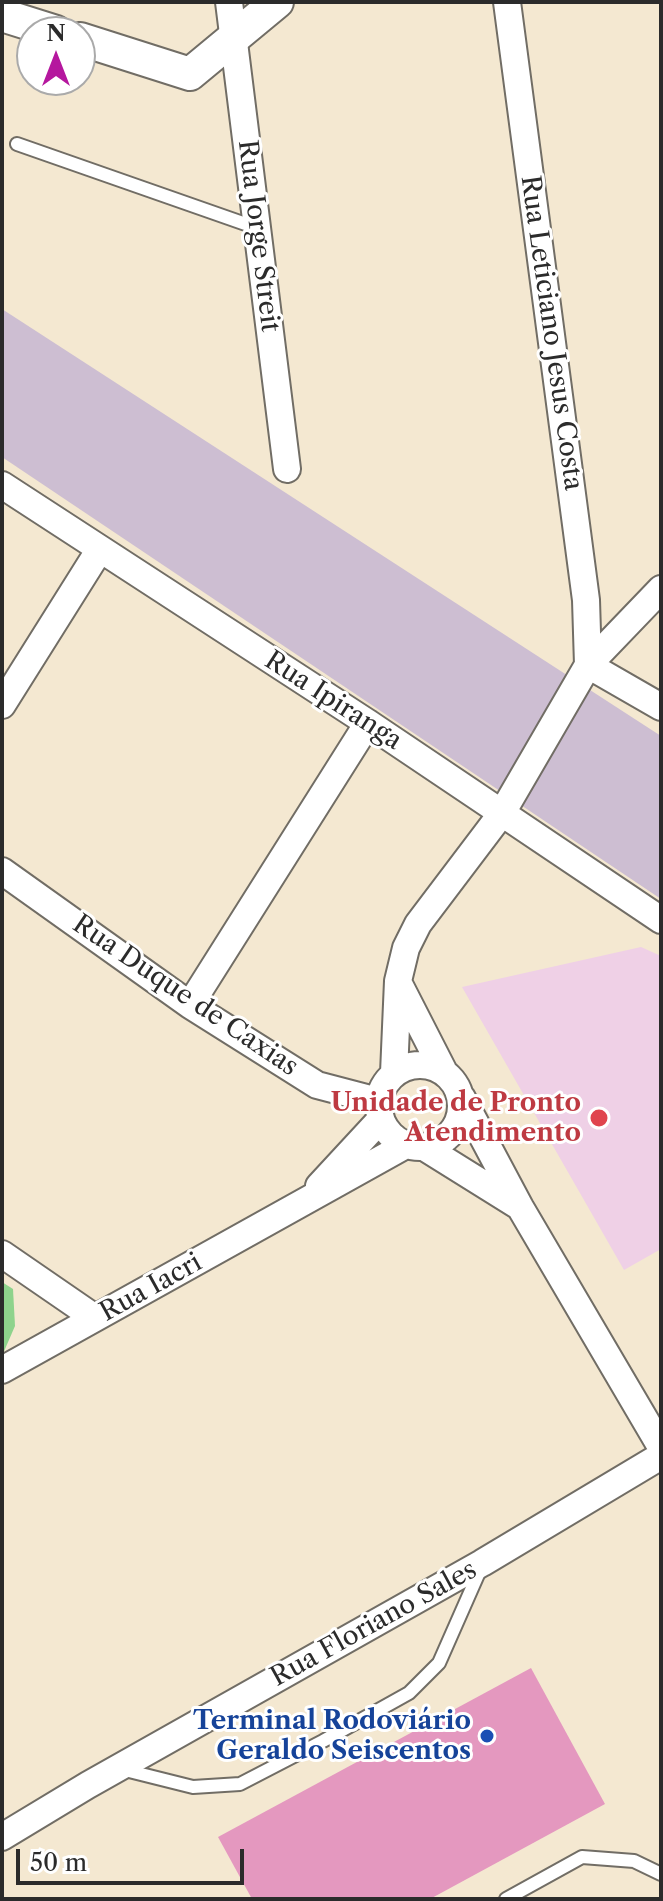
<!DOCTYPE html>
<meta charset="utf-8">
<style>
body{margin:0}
#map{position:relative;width:663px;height:1901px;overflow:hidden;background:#f4e8d1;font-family:"Libre Caslon Text",serif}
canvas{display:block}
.frame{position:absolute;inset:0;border:4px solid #2b2b2b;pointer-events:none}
.north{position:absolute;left:16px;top:16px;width:80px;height:80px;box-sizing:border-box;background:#fff;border:2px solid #aaa;border-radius:50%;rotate:0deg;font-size:22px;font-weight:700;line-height:32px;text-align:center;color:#2b2b2b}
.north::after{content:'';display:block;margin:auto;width:28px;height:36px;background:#b5179e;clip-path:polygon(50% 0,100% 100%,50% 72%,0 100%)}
.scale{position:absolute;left:16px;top:1849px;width:228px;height:36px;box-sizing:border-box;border:4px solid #2b2b2b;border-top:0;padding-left:10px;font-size:24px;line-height:28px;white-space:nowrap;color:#2b2b2b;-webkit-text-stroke:6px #fff;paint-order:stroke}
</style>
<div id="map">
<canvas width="663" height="1901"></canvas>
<div class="frame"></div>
<div class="north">N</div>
<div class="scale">50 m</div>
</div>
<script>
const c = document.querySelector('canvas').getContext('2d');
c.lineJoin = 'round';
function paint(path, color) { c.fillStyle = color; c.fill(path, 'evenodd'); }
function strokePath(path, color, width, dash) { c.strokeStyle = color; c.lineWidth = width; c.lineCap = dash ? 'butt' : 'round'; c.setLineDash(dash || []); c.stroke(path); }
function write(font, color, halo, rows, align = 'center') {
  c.font = font + ' "Libre Caslon Text",serif'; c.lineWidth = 6; c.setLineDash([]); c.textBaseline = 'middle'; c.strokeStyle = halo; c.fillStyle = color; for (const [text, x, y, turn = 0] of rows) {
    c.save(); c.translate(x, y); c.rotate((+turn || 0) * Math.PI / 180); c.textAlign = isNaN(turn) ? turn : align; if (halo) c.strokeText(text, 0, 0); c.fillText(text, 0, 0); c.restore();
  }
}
paint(new Path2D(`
 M 641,947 L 661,956 L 661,1249 L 624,1270 L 462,987 Z`), '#efd0e6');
paint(new Path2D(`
 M 2,309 L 661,736 L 661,899 L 2,457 Z`), '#cdbed2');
paint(new Path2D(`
 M 2,1282 L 13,1289 L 15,1326 L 2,1356 Z`), '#8ed38c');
paint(new Path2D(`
 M 531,1668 L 605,1804 L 430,1899 L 252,1899 L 218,1837 Z`), '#e498bf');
const service = new Path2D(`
 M 17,144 L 257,228
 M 121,1769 L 193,1787 L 240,1784 L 323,1741 L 409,1693 L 439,1663 L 480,1570
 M 506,1899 L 582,1857 L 634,1861 L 661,1874`);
const minor = new Path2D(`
 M 229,2 L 287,469
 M 507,2 L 586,600 L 588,665
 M 2,485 L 368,723 L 661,920
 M 588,665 L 661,707
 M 2,705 L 100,549
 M 2,871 L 190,1005 L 317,1085 L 378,1101
 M 399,984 L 443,1070
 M 190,1005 L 368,723
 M379 1106a41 41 0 1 1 82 0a41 41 0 1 1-82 0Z
 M 394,1073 L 398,981 L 406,948 L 418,924 L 502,813 L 588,665 L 661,589
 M 462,1098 L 520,1207 L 661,1447
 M 424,1147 L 517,1205
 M 319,1186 L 381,1119
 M 2,1254 L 95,1318
 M 2,1370 L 406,1145
 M 2,1837 L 88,1785 L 482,1563 L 661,1456`);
const tertiary = new Path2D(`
 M 2,15 L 56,32
 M 80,39 L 190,74 L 277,2`);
strokePath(service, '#716d65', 16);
strokePath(minor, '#716d65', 30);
strokePath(tertiary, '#716d65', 36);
strokePath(service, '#fff', 12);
strokePath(minor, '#fff', 26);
strokePath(tertiary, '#fff', 32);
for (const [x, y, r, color] of [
 [599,1118,10,"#e0444e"],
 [487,1736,8,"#1a4fb4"]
]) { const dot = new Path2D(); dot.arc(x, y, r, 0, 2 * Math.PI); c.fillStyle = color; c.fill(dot); strokePath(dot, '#fff', 3); }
write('26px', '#2b2b2b', '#fff', [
 ["Rua Jorge Streit",258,236,83],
 ["Rua Leticiano Jesus Costa",551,333,82],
 ["Rua Ipiranga",333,701,33],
 ["Rua Duque de Caxias",185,996,34],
 ["Rua Iacri",151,1288,-29],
 ["Rua Floriano Sales",374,1624,-29]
]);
write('bold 26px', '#be3a42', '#fff', [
 ["Unidade de Pronto",581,1103],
 ["Atendimento",581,1133]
], 'right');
write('bold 26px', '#164399', '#fff', [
 ["Terminal Rodoviário",471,1721],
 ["Geraldo Seiscentos",471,1751]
], 'right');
</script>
